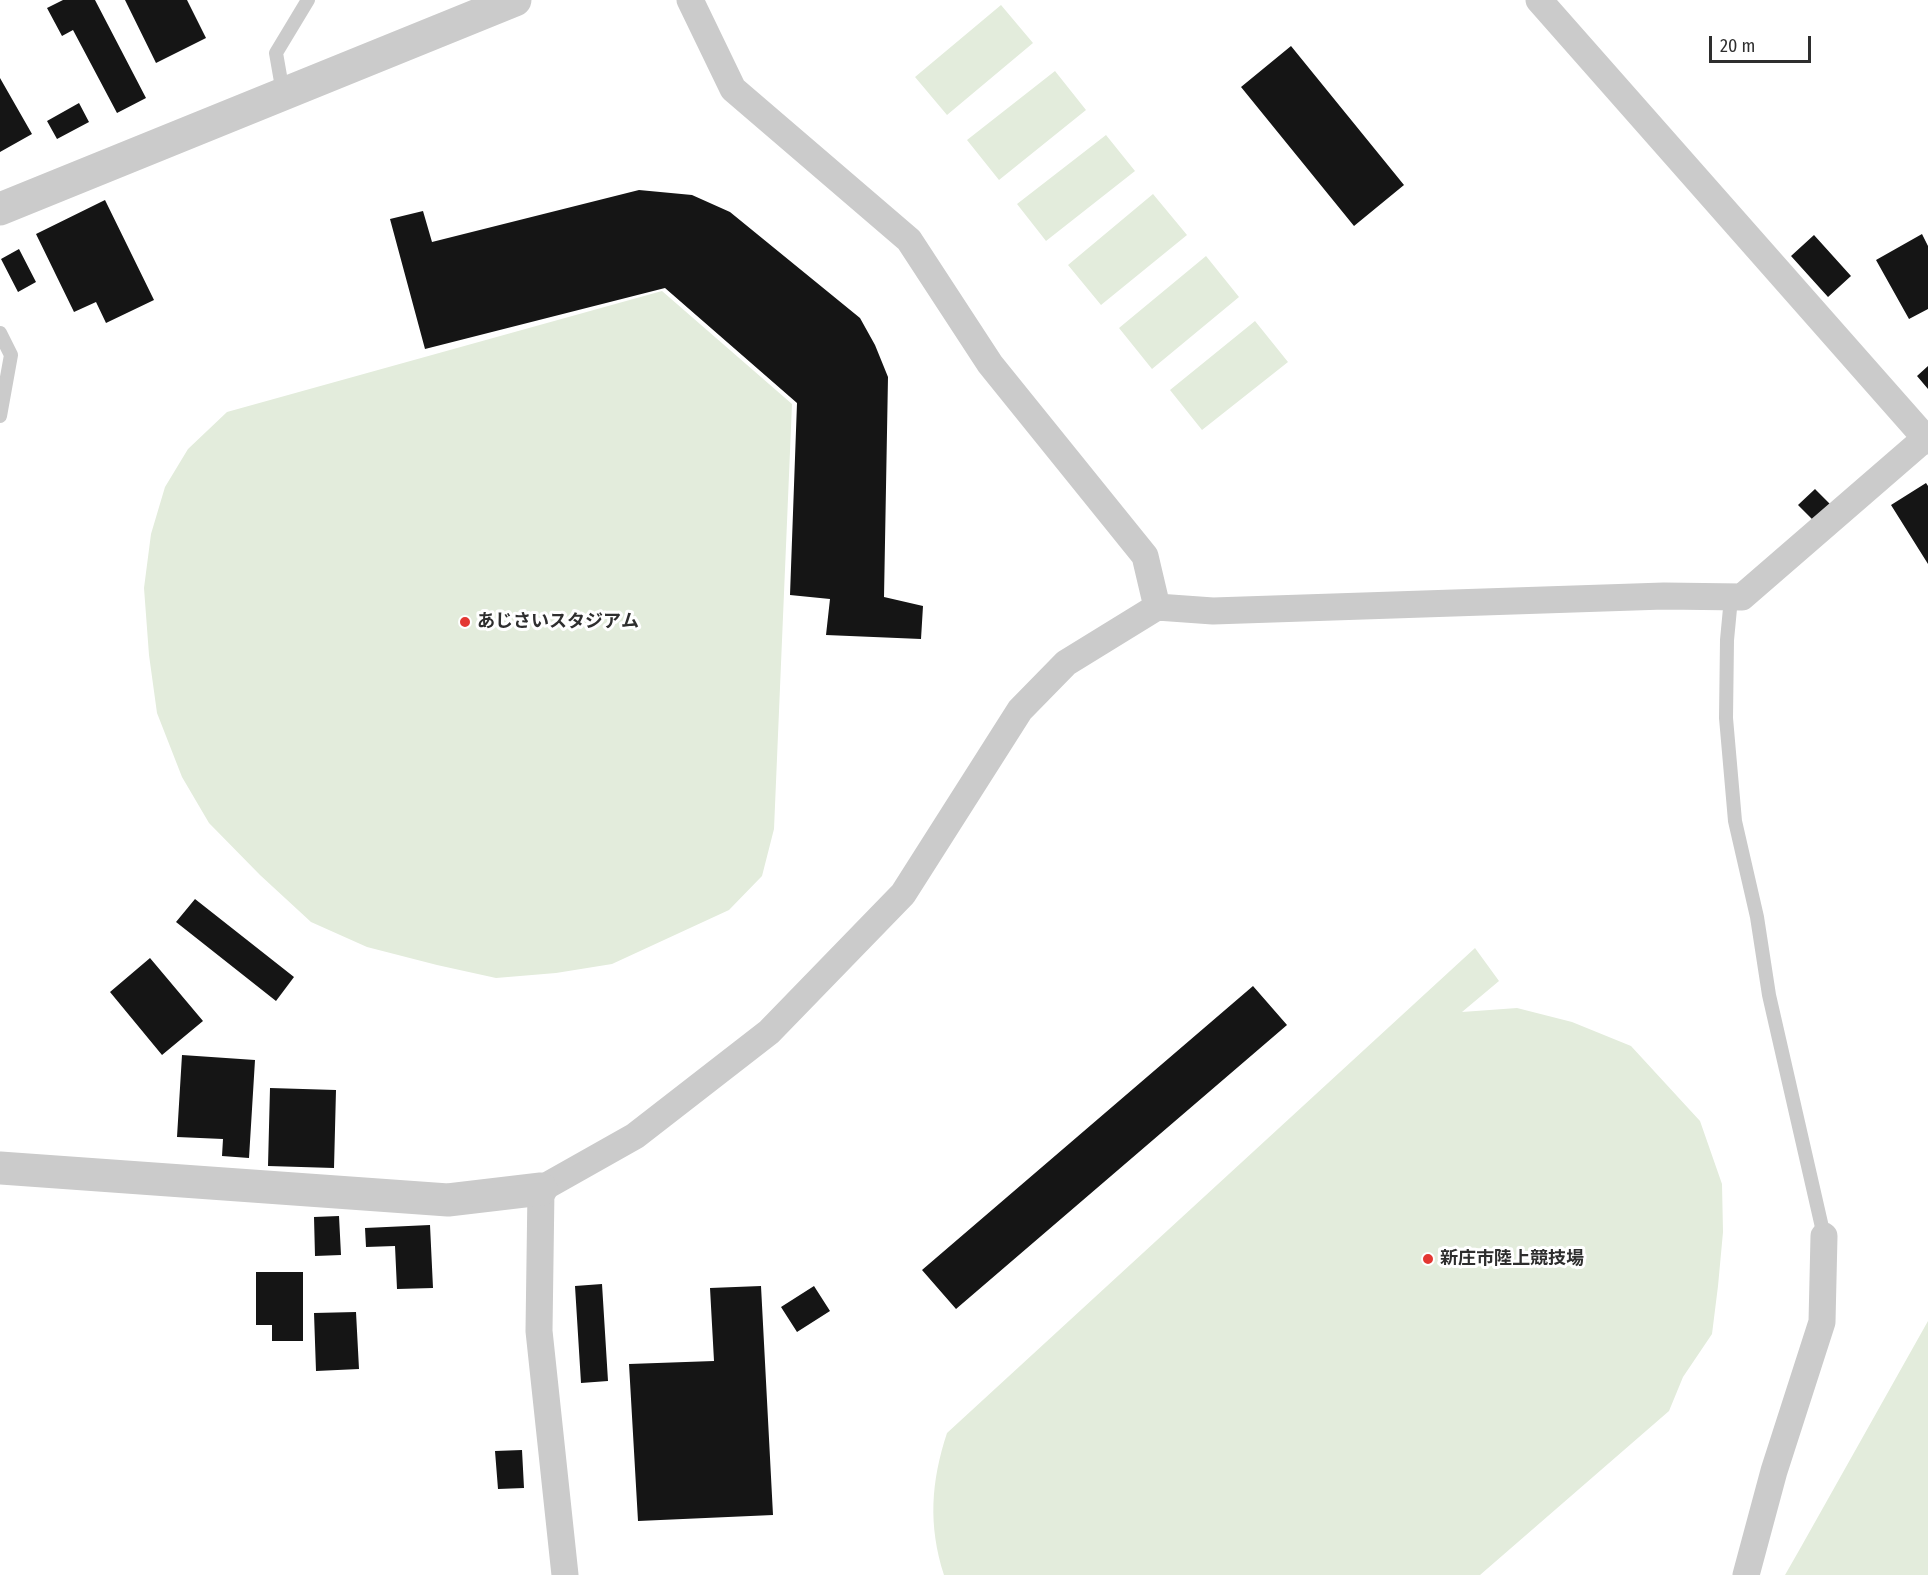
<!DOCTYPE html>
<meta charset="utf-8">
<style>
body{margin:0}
#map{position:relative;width:1928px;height:1575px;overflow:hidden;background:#fff;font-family:"Fira Sans Condensed",sans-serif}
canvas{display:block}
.scale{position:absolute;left:1709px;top:36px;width:102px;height:27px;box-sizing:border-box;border:3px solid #2e2e2e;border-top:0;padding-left:8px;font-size:18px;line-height:21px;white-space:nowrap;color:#2e2e2e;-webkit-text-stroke:4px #fff;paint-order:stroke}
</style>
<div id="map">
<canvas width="1928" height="1575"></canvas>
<div class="scale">20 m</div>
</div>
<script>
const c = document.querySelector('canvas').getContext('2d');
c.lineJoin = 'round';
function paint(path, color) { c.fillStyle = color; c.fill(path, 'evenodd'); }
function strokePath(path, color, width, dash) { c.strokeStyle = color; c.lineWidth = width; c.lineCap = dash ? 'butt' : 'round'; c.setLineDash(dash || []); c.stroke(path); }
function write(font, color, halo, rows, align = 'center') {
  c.font = font + ' "Fira Sans Condensed","Noto Sans JP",sans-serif'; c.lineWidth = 6; c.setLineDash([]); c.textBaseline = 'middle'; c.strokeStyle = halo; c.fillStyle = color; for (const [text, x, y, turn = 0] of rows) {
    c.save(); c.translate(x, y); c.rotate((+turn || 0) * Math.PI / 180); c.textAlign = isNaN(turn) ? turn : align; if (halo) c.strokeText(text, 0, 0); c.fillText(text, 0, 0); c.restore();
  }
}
paint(new Path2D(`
 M 1001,5 L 1033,43 L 947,115 L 915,77 Z
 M 1055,71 L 1086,110 L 999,180 L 967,140 Z
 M 1106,135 L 1135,171 L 1046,241 L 1017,204 Z
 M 1153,194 L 1187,235 L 1101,305 L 1068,265 Z
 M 1206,256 L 1239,297 L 1152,369 L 1119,328 Z
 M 662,291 L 792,404 L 774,829 L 762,876 L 729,910 L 612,964 L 556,973 L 496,978 L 437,965 L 367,947 L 311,922 L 260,875 L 209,823 L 182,777 L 157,713 L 149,655 L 144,588 L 151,534 L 165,487 L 188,449 L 227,412 Z
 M 1255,321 L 1288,362 L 1202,430 L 1170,390 Z
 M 1475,948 L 1499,981 L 1462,1012 L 1517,1008 L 1572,1022 L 1631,1046 L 1700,1121 L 1722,1184 L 1723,1232 L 1718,1286 L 1712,1334 L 1683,1377 L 1669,1411 L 1480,1575 L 944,1575 C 928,1525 931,1482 947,1433 Z
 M 1928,1321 L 1928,1575 L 1785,1575 L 1801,1547 Z`), '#e3ecdc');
paint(new Path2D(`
 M 63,0 L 95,0 L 146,98 L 117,113 L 73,30 L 62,36 L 47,8 Z
 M 125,0 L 187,0 L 206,38 L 156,63 Z
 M 1291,46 L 1404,185 L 1354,226 L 1241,87 Z
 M 0,78 L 32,134 L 0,152 Z
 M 79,103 L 89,122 L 57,139 L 47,121 Z
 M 639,190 L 692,195 L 730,212 L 860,318 L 875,345 L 888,377 L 884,597 L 923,606 L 921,639 L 826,635 L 830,599 L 790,595 L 797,403 L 665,288 L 425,349 L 390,219 L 423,211 L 432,242 Z
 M 105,200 L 154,300 L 106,323 L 96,302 L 74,312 L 36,234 Z
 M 1922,234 L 1928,246 L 1928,309 L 1909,319 L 1876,260 Z
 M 1814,235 L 1851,276 L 1828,297 L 1791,256 Z
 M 19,249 L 36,282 L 18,292 L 1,259 Z
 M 1928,366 L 1928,389 L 1917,376 Z
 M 1926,483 L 1928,486 L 1928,564 L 1891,505 Z
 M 1815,489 L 1830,504 L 1813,520 L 1798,505 Z
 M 195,899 L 294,977 L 276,1001 L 176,922 Z
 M 150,958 L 203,1021 L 162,1055 L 110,992 Z
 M 1253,986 L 1287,1025 L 956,1309 L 922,1270 Z
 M 182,1055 L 255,1060 L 249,1158 L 222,1156 L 223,1139 L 177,1137 Z
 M 270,1088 L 336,1090 L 334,1168 L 268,1166 Z
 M 339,1216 L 341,1255 L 315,1256 L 314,1217 Z
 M 430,1225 L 433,1288 L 397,1289 L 395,1246 L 366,1247 L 365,1228 Z
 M 256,1272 L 303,1272 L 303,1341 L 272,1341 L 272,1325 L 256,1325 Z
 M 602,1284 L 608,1381 L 581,1383 L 575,1286 Z
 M 761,1286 L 773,1515 L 638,1521 L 629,1364 L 714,1361 L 710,1288 Z
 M 814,1286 L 830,1311 L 797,1332 L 781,1307 Z
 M 356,1312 L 359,1369 L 316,1371 L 314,1313 Z
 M 522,1450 L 524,1488 L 498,1489 L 495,1451 Z`), '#151515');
strokePath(new Path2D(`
 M 283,93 L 276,53 L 308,0
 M 0,333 L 11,355 L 0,416
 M 1731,598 L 1727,640 L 1726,718 L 1735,821 L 1757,917 L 1769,995 L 1824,1236`), '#cbcbcb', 14);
strokePath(new Path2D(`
 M 690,0 L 733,89 L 909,240 L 990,364 L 1145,556 L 1157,607
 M 1539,0 L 1928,441
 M 565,1575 L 539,1331 L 541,1189 L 635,1136 L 769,1032 L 903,894 L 1020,710 L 1066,663 L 1157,607 L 1213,611 L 1664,596 L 1742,597 L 1928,436
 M 1746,1575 L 1774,1471 L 1822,1322 L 1824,1236`), '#cbcbcb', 27);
strokePath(new Path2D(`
 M 0,209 L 515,0
 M 0,1168 L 448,1200 L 541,1189`), '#cbcbcb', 33);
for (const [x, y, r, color] of [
 [465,622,6,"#e33732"],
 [1428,1259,6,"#e33732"]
]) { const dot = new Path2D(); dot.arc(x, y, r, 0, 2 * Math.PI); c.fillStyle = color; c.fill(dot); strokePath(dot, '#fff', 2); }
write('bold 18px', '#2e2e2e', '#fff', [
 ["あじさいスタジアム",477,622],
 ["新庄市陸上競技場",1440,1259]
], 'left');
</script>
